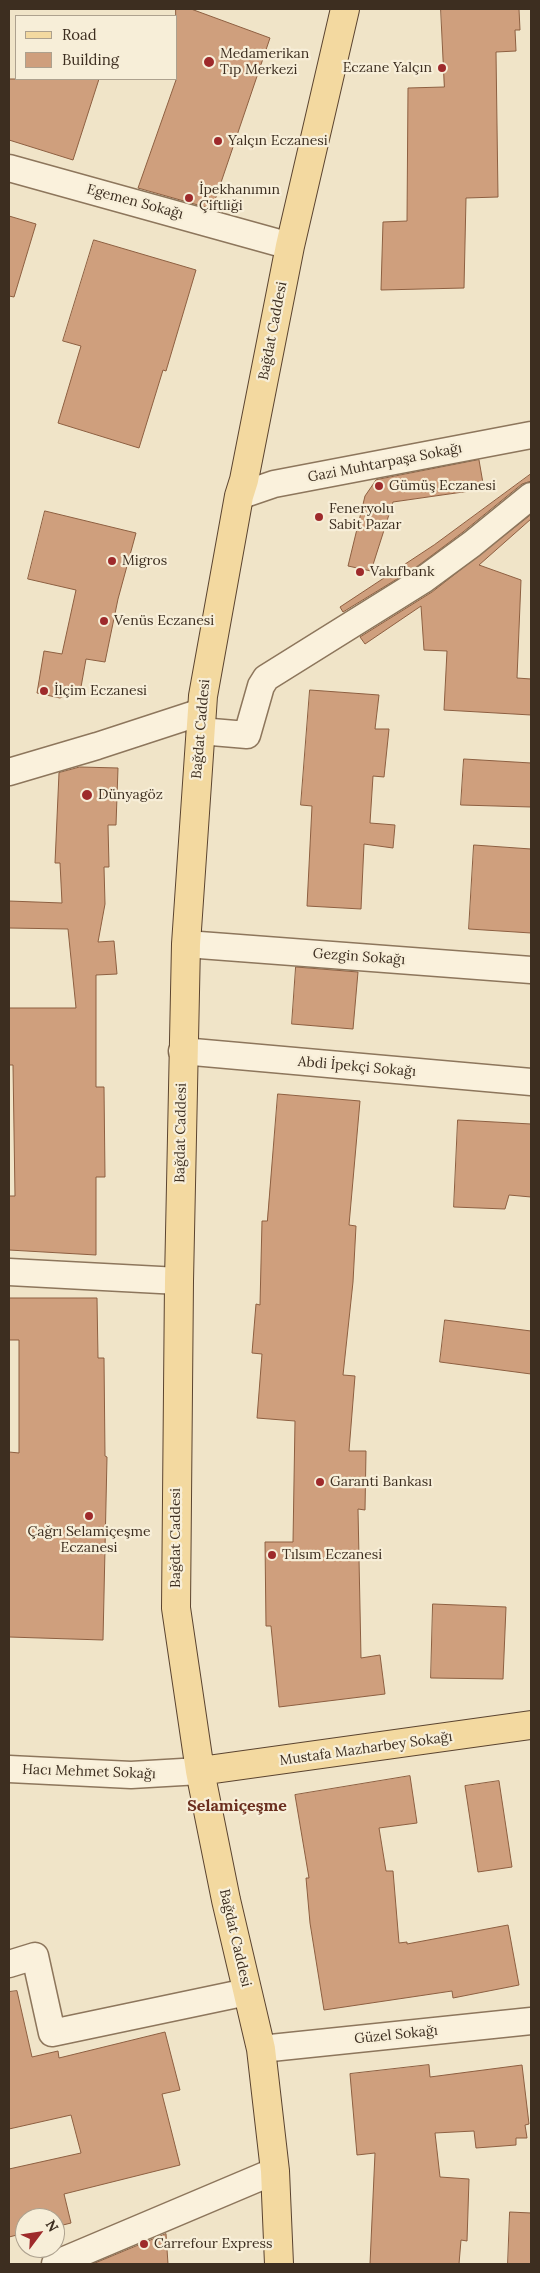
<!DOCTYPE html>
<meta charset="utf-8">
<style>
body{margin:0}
#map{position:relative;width:540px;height:2273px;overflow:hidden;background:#f0e4c8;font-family:Lora,serif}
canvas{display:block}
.frame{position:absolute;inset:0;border:10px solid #3d2e20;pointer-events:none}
.legend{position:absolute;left:15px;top:15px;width:162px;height:65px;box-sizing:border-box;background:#f7eed8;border:1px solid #ada18e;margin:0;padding:6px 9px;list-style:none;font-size:15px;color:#3d2e20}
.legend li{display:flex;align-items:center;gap:10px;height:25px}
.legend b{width:25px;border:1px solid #ada18e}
.north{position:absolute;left:15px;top:2208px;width:50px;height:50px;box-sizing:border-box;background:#f7eed8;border:1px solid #ada18e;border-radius:50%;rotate:59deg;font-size:14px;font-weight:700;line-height:20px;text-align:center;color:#3d2e20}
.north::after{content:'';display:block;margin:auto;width:18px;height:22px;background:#9e2a2b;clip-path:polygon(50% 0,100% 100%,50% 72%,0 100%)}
</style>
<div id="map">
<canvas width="540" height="2273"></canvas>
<div class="frame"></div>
<ul class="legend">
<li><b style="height:6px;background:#f3d9a0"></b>Road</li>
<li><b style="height:14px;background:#cf9f7d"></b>Building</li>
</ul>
<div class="north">N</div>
</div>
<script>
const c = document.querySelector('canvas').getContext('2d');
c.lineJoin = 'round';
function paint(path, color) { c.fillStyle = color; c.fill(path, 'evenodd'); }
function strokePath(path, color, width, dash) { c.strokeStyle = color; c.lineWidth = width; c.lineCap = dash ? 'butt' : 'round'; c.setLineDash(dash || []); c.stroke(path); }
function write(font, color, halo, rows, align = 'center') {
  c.font = font + ' Lora,serif'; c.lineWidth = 4.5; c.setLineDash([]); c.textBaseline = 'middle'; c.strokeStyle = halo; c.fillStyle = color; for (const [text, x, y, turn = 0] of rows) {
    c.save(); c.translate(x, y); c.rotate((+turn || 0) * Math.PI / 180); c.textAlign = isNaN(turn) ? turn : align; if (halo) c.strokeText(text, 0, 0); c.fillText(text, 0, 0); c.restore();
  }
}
const building = new Path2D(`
 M 176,9 L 191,9 L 270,38 L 212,209 L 138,188 L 176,80 Z
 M 441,9 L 519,9 L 520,30 L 515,30 L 516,51 L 496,52 L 498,197 L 466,198 L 464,288 L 381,290 L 383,222 L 407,221 L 408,88 L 444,87 Z
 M 9,79 L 99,79 L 73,160 L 9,140 Z
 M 9,216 L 36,224 L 14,297 L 9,296 Z
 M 94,240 L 196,270 L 166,371 L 163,370 L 139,448 L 58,423 L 81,346 L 63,341 Z
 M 479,460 L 484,489 L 393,502 L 371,571 L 348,566 L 365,496 L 376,480 Z
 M 531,474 L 531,481 L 522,484 L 463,532 L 415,568 L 343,612 L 340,607 L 434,545 Z
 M 45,511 L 136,533 L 118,599 L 105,662 L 86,659 L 81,687 L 60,698 L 37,693 L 44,651 L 62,654 L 76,590 L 28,579 Z
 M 531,515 L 531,519 L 479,565 L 521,580 L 517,678 L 531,679 L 531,715 L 444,710 L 447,651 L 424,650 L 421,606 L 365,644 L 360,637 L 432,592 Z
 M 310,690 L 379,695 L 375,729 L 389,729 L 384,777 L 373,776 L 370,823 L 395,825 L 393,848 L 364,844 L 361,909 L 307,906 L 312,806 L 301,805 Z
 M 464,759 L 531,763 L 531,807 L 461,805 Z
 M 80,767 L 118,768 L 116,825 L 108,825 L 109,867 L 104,867 L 105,904 L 98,942 L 114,941 L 117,974 L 96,975 L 96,1087 L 104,1087 L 105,1177 L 96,1177 L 96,1255 L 9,1250 L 9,1196 L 15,1196 L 13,1065 L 9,1065 L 9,1008 L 76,1008 L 68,929 L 9,928 L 9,901 L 62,903 L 60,863 L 55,863 L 59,773 Z
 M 474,845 L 531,849 L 531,933 L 469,929 Z
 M 296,967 L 358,972 L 353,1029 L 292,1024 Z
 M 278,1094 L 360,1101 L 349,1225 L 356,1226 L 353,1282 L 343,1375 L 355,1376 L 349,1451 L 366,1451 L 365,1510 L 358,1509 L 361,1658 L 380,1655 L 385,1694 L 279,1707 L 271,1626 L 266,1626 L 265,1542 L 293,1542 L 295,1421 L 257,1418 L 262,1354 L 252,1353 L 256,1304 L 260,1305 L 262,1221 L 267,1221 Z
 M 458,1120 L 531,1124 L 531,1197 L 509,1195 L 505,1209 L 454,1207 Z
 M 9,1298 L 97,1298 L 98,1358 L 104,1358 L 105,1456 L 107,1457 L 103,1640 L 9,1637 L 9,1452 L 19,1453 L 19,1340 L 9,1340 Z
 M 445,1320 L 531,1331 L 531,1374 L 440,1362 Z
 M 433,1604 L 506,1607 L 503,1679 L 431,1678 Z
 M 410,1776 L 417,1823 L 379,1828 L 386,1871 L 393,1871 L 399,1943 L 407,1942 L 407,1944 L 508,1925 L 519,1985 L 453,1998 L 452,1991 L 324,2010 L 310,1923 L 306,1878 L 309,1878 L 295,1795 Z
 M 499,1781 L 512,1867 L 478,1872 L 465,1786 Z
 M 17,1991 L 32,2057 L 58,2051 L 59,2058 L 165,2032 L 180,2090 L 162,2094 L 180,2165 L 64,2194 L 71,2223 L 55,2227 L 55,2218 L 25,2218 L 25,2233 L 9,2237 L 9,2169 L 81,2153 L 71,2115 L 9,2129 L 9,1992 Z
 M 429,2065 L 430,2077 L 522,2065 L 529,2124 L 525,2125 L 527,2138 L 516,2138 L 516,2145 L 476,2148 L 474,2131 L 435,2133 L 440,2177 L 469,2179 L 467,2241 L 461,2240 L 459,2264 L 370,2264 L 375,2153 L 357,2155 L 350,2074 Z
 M 510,2212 L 531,2213 L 531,2264 L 508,2264 Z
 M 166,2234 L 168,2264 L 93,2264 Z`);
paint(building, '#cf9f7d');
strokePath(building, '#8d5f41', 1);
const minor = new Path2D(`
 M 9,168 L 290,246
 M 239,496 L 274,484 L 531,435
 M 200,731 L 247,735 L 261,686 L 266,678 L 423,580 L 472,544 L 531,496
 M 9,772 L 97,746 L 201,712
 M 186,944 L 531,970
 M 182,1051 L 531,1082
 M 9,1272 L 179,1281
 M 9,1769 L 131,1775 L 200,1771
 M 9,1964 L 35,1956 L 52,2033 L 247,1992
 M 261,2049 L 531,2021
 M 55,2264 L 275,2171`);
const major = new Path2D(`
 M 200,1771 L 531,1725
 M 279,2264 L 275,2171 L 261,2049 L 226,1900 L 200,1771 L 176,1608 L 179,1281 L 186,944 L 203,696 L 239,496 L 244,480 L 290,246 L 345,9`);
strokePath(minor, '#8d765c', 29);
strokePath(major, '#5b4430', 30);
strokePath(minor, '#faf1dc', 26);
strokePath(major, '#f3d9a0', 28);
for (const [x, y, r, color] of [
 [209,62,6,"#9e2a2b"],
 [442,68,5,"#9e2a2b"],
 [218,141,5,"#9e2a2b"],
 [189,198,5,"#9e2a2b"],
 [379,486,5,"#9e2a2b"],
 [319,517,5,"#9e2a2b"],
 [112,561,5,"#9e2a2b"],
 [360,572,5,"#9e2a2b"],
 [104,621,5,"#9e2a2b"],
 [44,691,5,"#9e2a2b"],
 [87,795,6,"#9e2a2b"],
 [320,1482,5,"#9e2a2b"],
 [89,1516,5,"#9e2a2b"],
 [272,1555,5,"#9e2a2b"],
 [144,2244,5,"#9e2a2b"]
]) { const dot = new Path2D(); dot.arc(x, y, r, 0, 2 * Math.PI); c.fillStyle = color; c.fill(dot); strokePath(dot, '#f7eed8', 2); }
write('14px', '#3d2e20', '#f7eed8', [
 ["Medamerikan",220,54],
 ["Tıp Merkezi",220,70],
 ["Eczane Yalçın",432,68,"right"],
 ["Yalçın Eczanesi",228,141],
 ["İpekhanımın",199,190],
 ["Çiftliği",199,206],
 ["Gümüş Eczanesi",389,486],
 ["Feneryolu",329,509],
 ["Sabit Pazar",329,525],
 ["Migros",122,561],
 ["Vakıfbank",370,572],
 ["Venüs Eczanesi",114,621],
 ["İlçim Eczanesi",54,691],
 ["Dünyagöz",98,795],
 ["Garanti Bankası",330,1482],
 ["Çağrı Selamiçeşme",89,1532,"center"],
 ["Eczanesi",89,1548,"center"],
 ["Tılsım Eczanesi",282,1555],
 ["Carrefour Express",154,2244]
], 'left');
write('14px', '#3d2e20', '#f7eed8', [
 ["Egemen Sokağı",135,202,15],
 ["Bağdat Caddesi",273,331,-79],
 ["Gazi Muhtarpaşa Sokağı",385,463,-11],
 ["Bağdat Caddesi",201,729,-85],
 ["Gezgin Sokağı",359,957,4],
 ["Abdi İpekçi Sokağı",357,1067,5],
 ["Bağdat Caddesi",181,1133,-89],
 ["Bağdat Caddesi",176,1538,-90],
 ["Mustafa Mazharbey Sokağı",366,1749,-8],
 ["Hacı Mehmet Sokağı",89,1772,2],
 ["Bağdat Caddesi",235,1938,77],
 ["Güzel Sokağı",396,2035,-6]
]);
write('bold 16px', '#6b2e1e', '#f7eed8', [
 ["Selamiçeşme",237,1806]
]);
</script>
